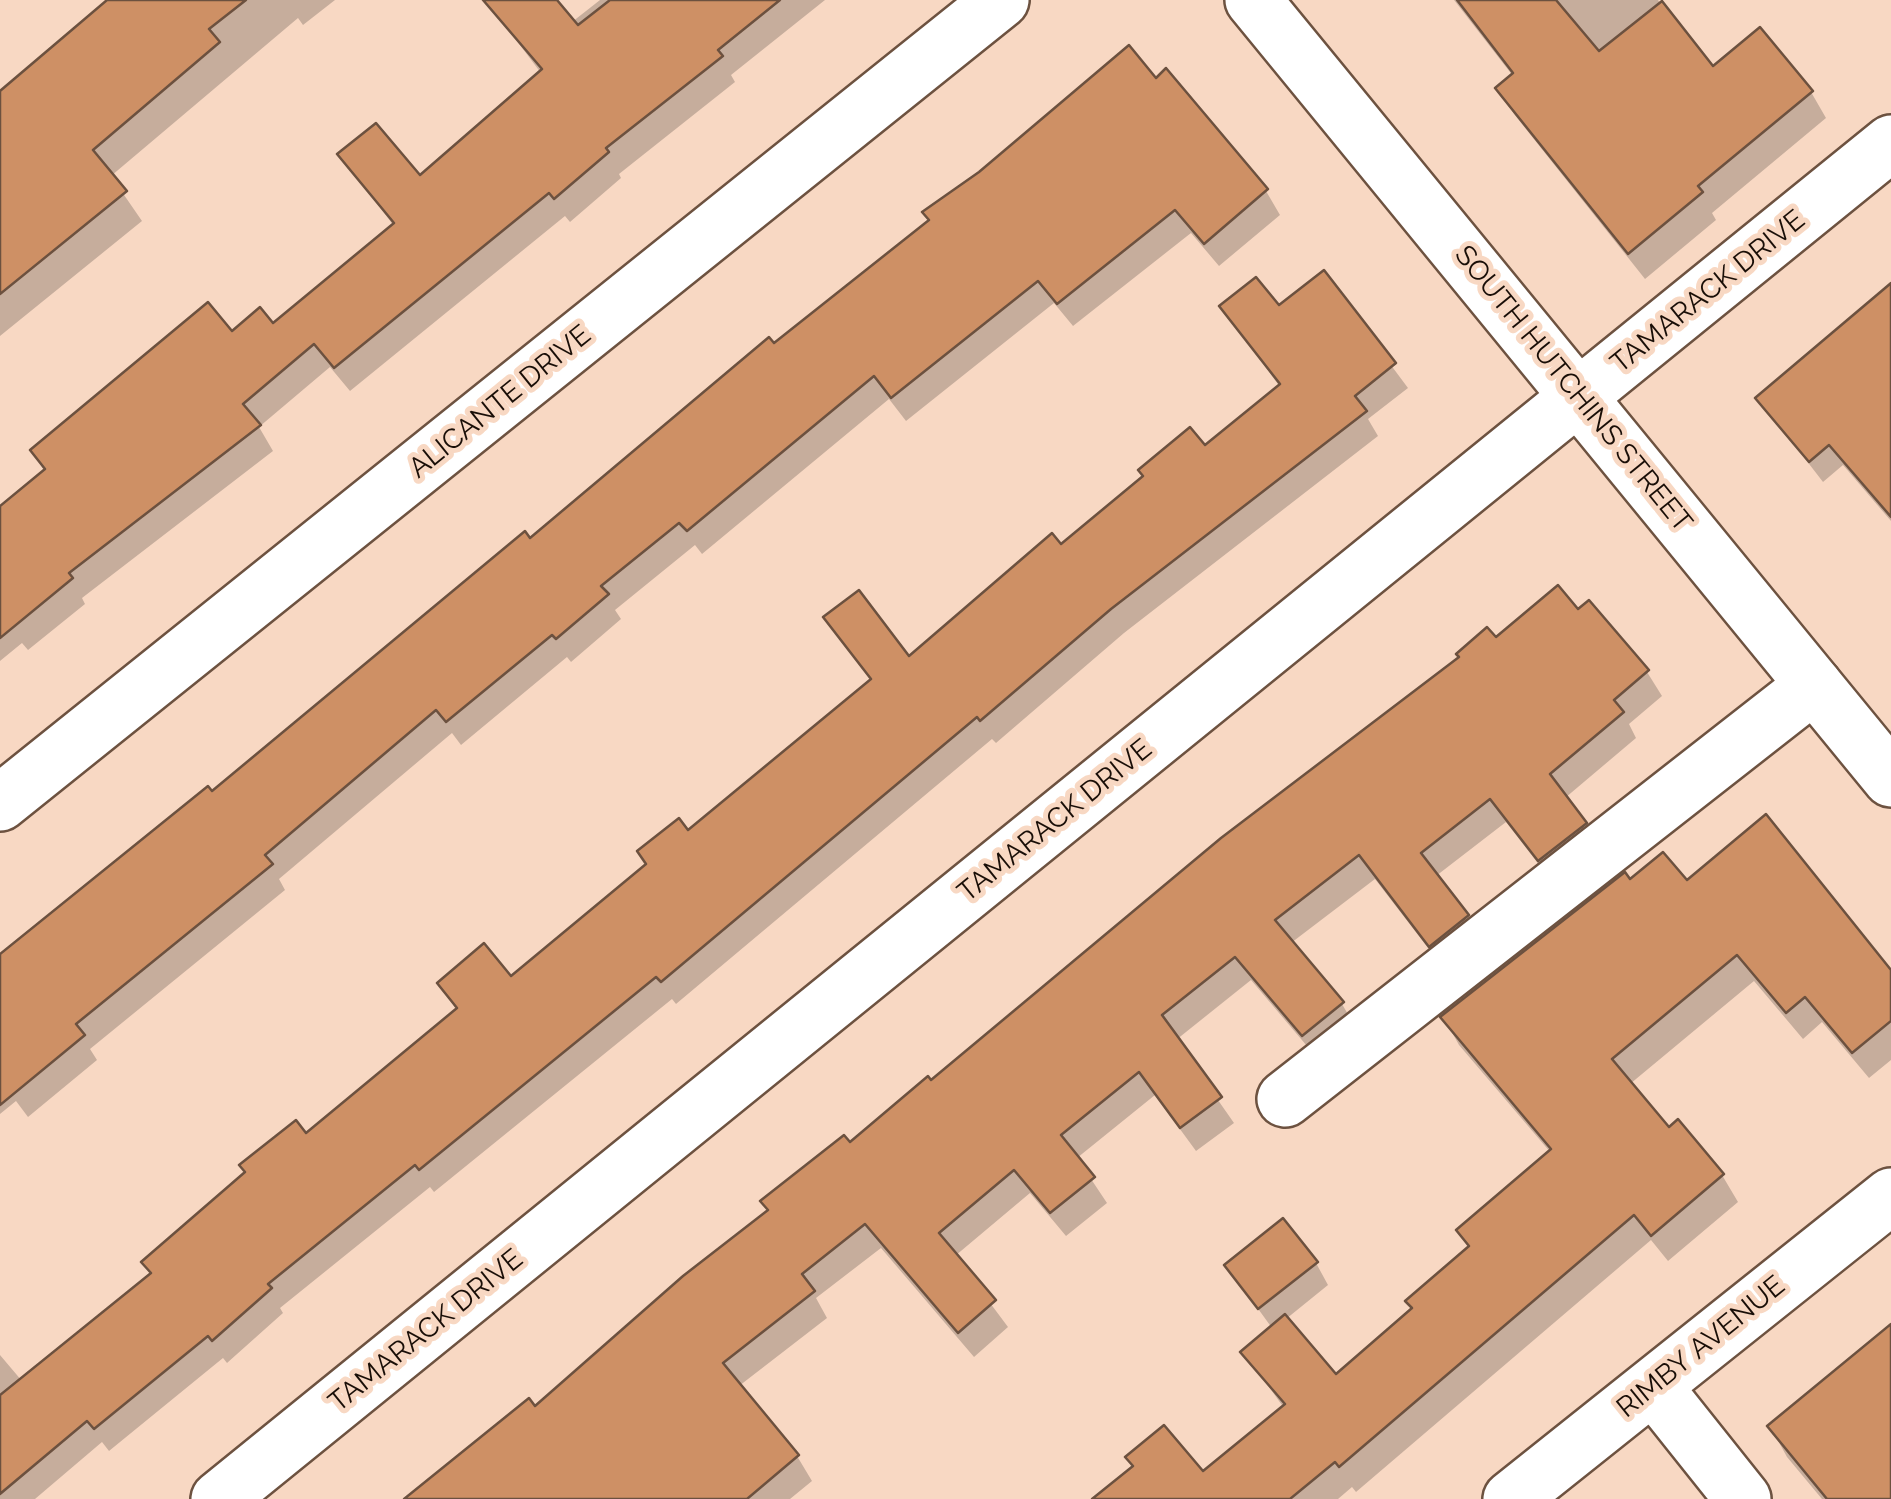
<!DOCTYPE html>
<style>
body{margin:0}
canvas{display:block;background:#f8d8c3}
</style>
<canvas width="1891" height="1499"></canvas>
<script>
const c = document.querySelector('canvas').getContext('2d');
c.lineJoin = 'round';
function paint(path, color) { c.fillStyle = color; c.fill(path, 'evenodd'); }
function strokePath(path, color, width, dash) { c.strokeStyle = color; c.lineWidth = width; c.lineCap = dash ? 'butt' : 'round'; c.setLineDash(dash || []); c.stroke(path); }
function write(font, color, halo, rows, align = 'center') {
  c.font = font + ' Raleway,sans-serif'; c.lineWidth = 10; c.setLineDash([]); c.textBaseline = 'middle'; c.strokeStyle = halo; c.fillStyle = color; for (const [text, x, y, turn = 0] of rows) {
    c.save(); c.translate(x, y); c.rotate((+turn || 0) * Math.PI / 180); c.textAlign = isNaN(turn) ? turn : align; if (halo) c.strokeText(text, 0, 0); c.fillText(text, 0, 0); c.restore();
  }
}
paint(new Path2D(`
 M 115,0 L 335,0 L 303,25 L 298,18 L 111,176 L 142,221 L 0,336 L 0,95 Z
 M 486,0 L 553,0 L 572,22 L 600,0 L 825,0 L 731,75 L 735,82 L 619,174 L 621,178 L 570,222 L 565,216 L 350,391 L 330,367 L 259,427 L 273,451 L 82,598 L 85,604 L 28,650 L 22,643 L 0,661 L 0,510 L 45,472 L 33,451 L 231,335 L 273,326 L 394,226 L 340,155 L 419,179 L 541,73 Z
 M 1454,0 L 1658,0 L 1713,69 L 1811,92 L 1826,118 L 1712,213 L 1716,220 L 1645,279 L 1514,114 L 1499,88 L 1513,76 Z
 M 1166,72 L 1266,191 L 1280,215 L 1219,266 L 1191,233 L 1073,326 L 1054,303 L 906,421 L 889,399 L 702,554 L 695,545 L 615,610 L 621,619 L 571,662 L 567,657 L 461,745 L 452,733 L 279,879 L 285,890 L 90,1049 L 97,1060 L 28,1117 L 16,1101 L 0,1114 L 0,959 L 774,347 Z
 M 1323,274 L 1408,388 L 1368,419 L 1378,436 L 1124,633 L 996,743 L 992,739 L 676,1004 L 672,999 L 434,1192 L 430,1187 L 280,1308 L 283,1313 L 227,1363 L 223,1358 L 109,1451 L 102,1442 L 35,1499 L 0,1499 L 0,1355 L 22,1381 L 152,1275 L 145,1262 L 457,1011 L 440,983 L 511,979 L 872,682 L 827,617 L 908,660 L 1205,449 L 1280,387 L 1222,307 L 1279,309 Z
 M 1891,306 L 1891,521 L 1843,465 L 1823,482 L 1759,399 Z
 M 1578,612 L 1647,672 L 1662,696 L 1629,724 L 1636,738 L 1565,798 L 1599,849 L 1554,884 L 1506,822 L 1436,876 L 1482,941 L 1445,970 L 1375,879 L 1291,943 L 1342,1004 L 1356,1028 L 1318,1059 L 1251,980 L 1176,1040 L 1234,1123 L 1196,1151 L 1155,1095 L 1077,1158 L 1107,1203 L 1066,1236 L 1030,1193 L 955,1256 L 1008,1327 L 974,1357 L 881,1248 L 816,1298 L 827,1318 L 739,1386 L 797,1456 L 812,1481 L 790,1499 L 408,1499 L 534,1409 L 849,1145 L 1496,641 Z
 M 1630,883 L 1687,883 L 1891,973 L 1891,1060 L 1869,1078 L 1822,1022 L 1803,1039 L 1754,981 L 1630,1084 L 1669,1131 L 1722,1175 L 1738,1202 L 1668,1261 L 1651,1240 L 1356,1492 L 1352,1487 L 1338,1499 L 1096,1499 L 1134,1468 L 1128,1458 L 1203,1475 L 1284,1408 L 1244,1352 L 1272,1328 L 1227,1266 L 1316,1263 L 1328,1285 L 1286,1319 L 1336,1378 L 1414,1310 L 1469,1249 L 1459,1231 L 1551,1153 L 1459,1045 L 1444,1018 Z
 M 1891,1344 L 1891,1499 L 1822,1499 L 1787,1457 L 1770,1426 Z`), '#0003');
const building = new Path2D(`
 M 107,0 L 246,0 L 209,29 L 220,42 L 93,150 L 127,191 L 0,294 L 0,91 Z
 M 483,0 L 557,0 L 578,25 L 610,0 L 780,0 L 718,50 L 723,56 L 606,148 L 609,152 L 554,199 L 549,193 L 334,368 L 314,344 L 243,404 L 261,425 L 69,573 L 73,578 L 0,638 L 0,506 L 45,469 L 30,450 L 208,302 L 232,331 L 260,307 L 273,323 L 394,223 L 337,154 L 376,123 L 420,175 L 542,69 Z
 M 1457,0 L 1556,0 L 1599,51 L 1662,1 L 1713,66 L 1760,27 L 1813,91 L 1698,186 L 1703,192 L 1628,254 L 1495,88 L 1513,73 Z
 M 1129,45 L 1156,78 L 1166,68 L 1268,189 L 1204,244 L 1175,210 L 1057,304 L 1038,281 L 891,398 L 874,376 L 687,531 L 679,523 L 601,586 L 609,594 L 556,639 L 552,635 L 446,722 L 436,710 L 265,855 L 273,864 L 76,1024 L 85,1035 L 0,1105 L 0,954 L 208,786 L 212,791 L 525,531 L 530,538 L 769,337 L 774,343 L 929,220 L 922,212 L 979,172 Z
 M 1324,270 L 1396,363 L 1355,396 L 1367,411 L 1111,609 L 980,721 L 977,717 L 661,982 L 656,977 L 419,1170 L 415,1165 L 268,1284 L 272,1288 L 212,1341 L 208,1336 L 94,1429 L 87,1421 L 0,1494 L 0,1395 L 151,1273 L 141,1262 L 245,1172 L 239,1165 L 296,1120 L 306,1133 L 457,1008 L 437,983 L 484,943 L 511,976 L 646,864 L 637,851 L 679,818 L 688,830 L 871,679 L 823,617 L 859,590 L 909,656 L 1052,533 L 1061,544 L 1143,476 L 1138,470 L 1190,427 L 1205,445 L 1280,384 L 1219,306 L 1256,277 L 1279,305 Z
 M 1891,283 L 1891,517 L 1829,445 L 1809,462 L 1755,398 Z
 M 1558,585 L 1578,609 L 1589,600 L 1649,670 L 1614,700 L 1624,712 L 1550,774 L 1587,823 L 1538,861 L 1490,799 L 1421,853 L 1469,915 L 1429,947 L 1359,855 L 1275,920 L 1344,1002 L 1302,1036 L 1235,957 L 1162,1015 L 1222,1097 L 1180,1128 L 1139,1072 L 1061,1135 L 1095,1177 L 1050,1213 L 1014,1170 L 939,1233 L 996,1300 L 958,1333 L 865,1224 L 802,1274 L 815,1291 L 723,1363 L 799,1455 L 747,1499 L 404,1499 L 529,1398 L 535,1406 L 683,1276 L 768,1210 L 760,1201 L 844,1135 L 850,1142 L 928,1076 L 931,1080 L 1221,838 L 1459,657 L 1456,654 L 1487,627 L 1496,637 Z
 M 1766,814 L 1891,970 L 1891,1021 L 1852,1053 L 1805,997 L 1786,1013 L 1737,955 L 1612,1059 L 1669,1127 L 1678,1119 L 1724,1174 L 1651,1236 L 1634,1215 L 1339,1467 L 1335,1462 L 1290,1499 L 1092,1499 L 1133,1466 L 1125,1457 L 1164,1425 L 1203,1471 L 1285,1404 L 1240,1352 L 1285,1314 L 1336,1374 L 1412,1308 L 1405,1301 L 1469,1246 L 1456,1230 L 1551,1149 L 1440,1017 L 1625,872 L 1630,879 L 1663,852 L 1687,880 Z
 M 1283,1218 L 1318,1262 L 1258,1309 L 1224,1265 Z
 M 1891,1324 L 1891,1499 L 1827,1499 L 1767,1426 Z`);
paint(building, '#ce9065');
strokePath(building, '#6c513f', 2.5);
const minor = new Path2D(`
 M 0,803 L 1001,0
 M 1285,1099 L 1814,685
 M 1653,1386 L 1743,1499
 M 219,1499 L 1891,143
 M 1511,1499 L 1891,1196`);
const major = new Path2D(`
 M 1253,0 L 1891,779`);
strokePath(minor, '#6d5240', 60);
strokePath(major, '#6d5240', 60);
strokePath(minor, '#fff', 55);
strokePath(major, '#fff', 55);
write('28px', '#190e07', '#f8d8c3', [
 ["TAMARACK DRIVE",1708,292,-39],
 ["SOUTH HUTCHINS STREET",1573,389,51],
 ["ALICANTE DRIVE",500,402,-39],
 ["TAMARACK DRIVE",1055,821,-39],
 ["TAMARACK DRIVE",426,1331,-39],
 ["RIMBY AVENUE",1701,1347,-39]
]);
</script>
